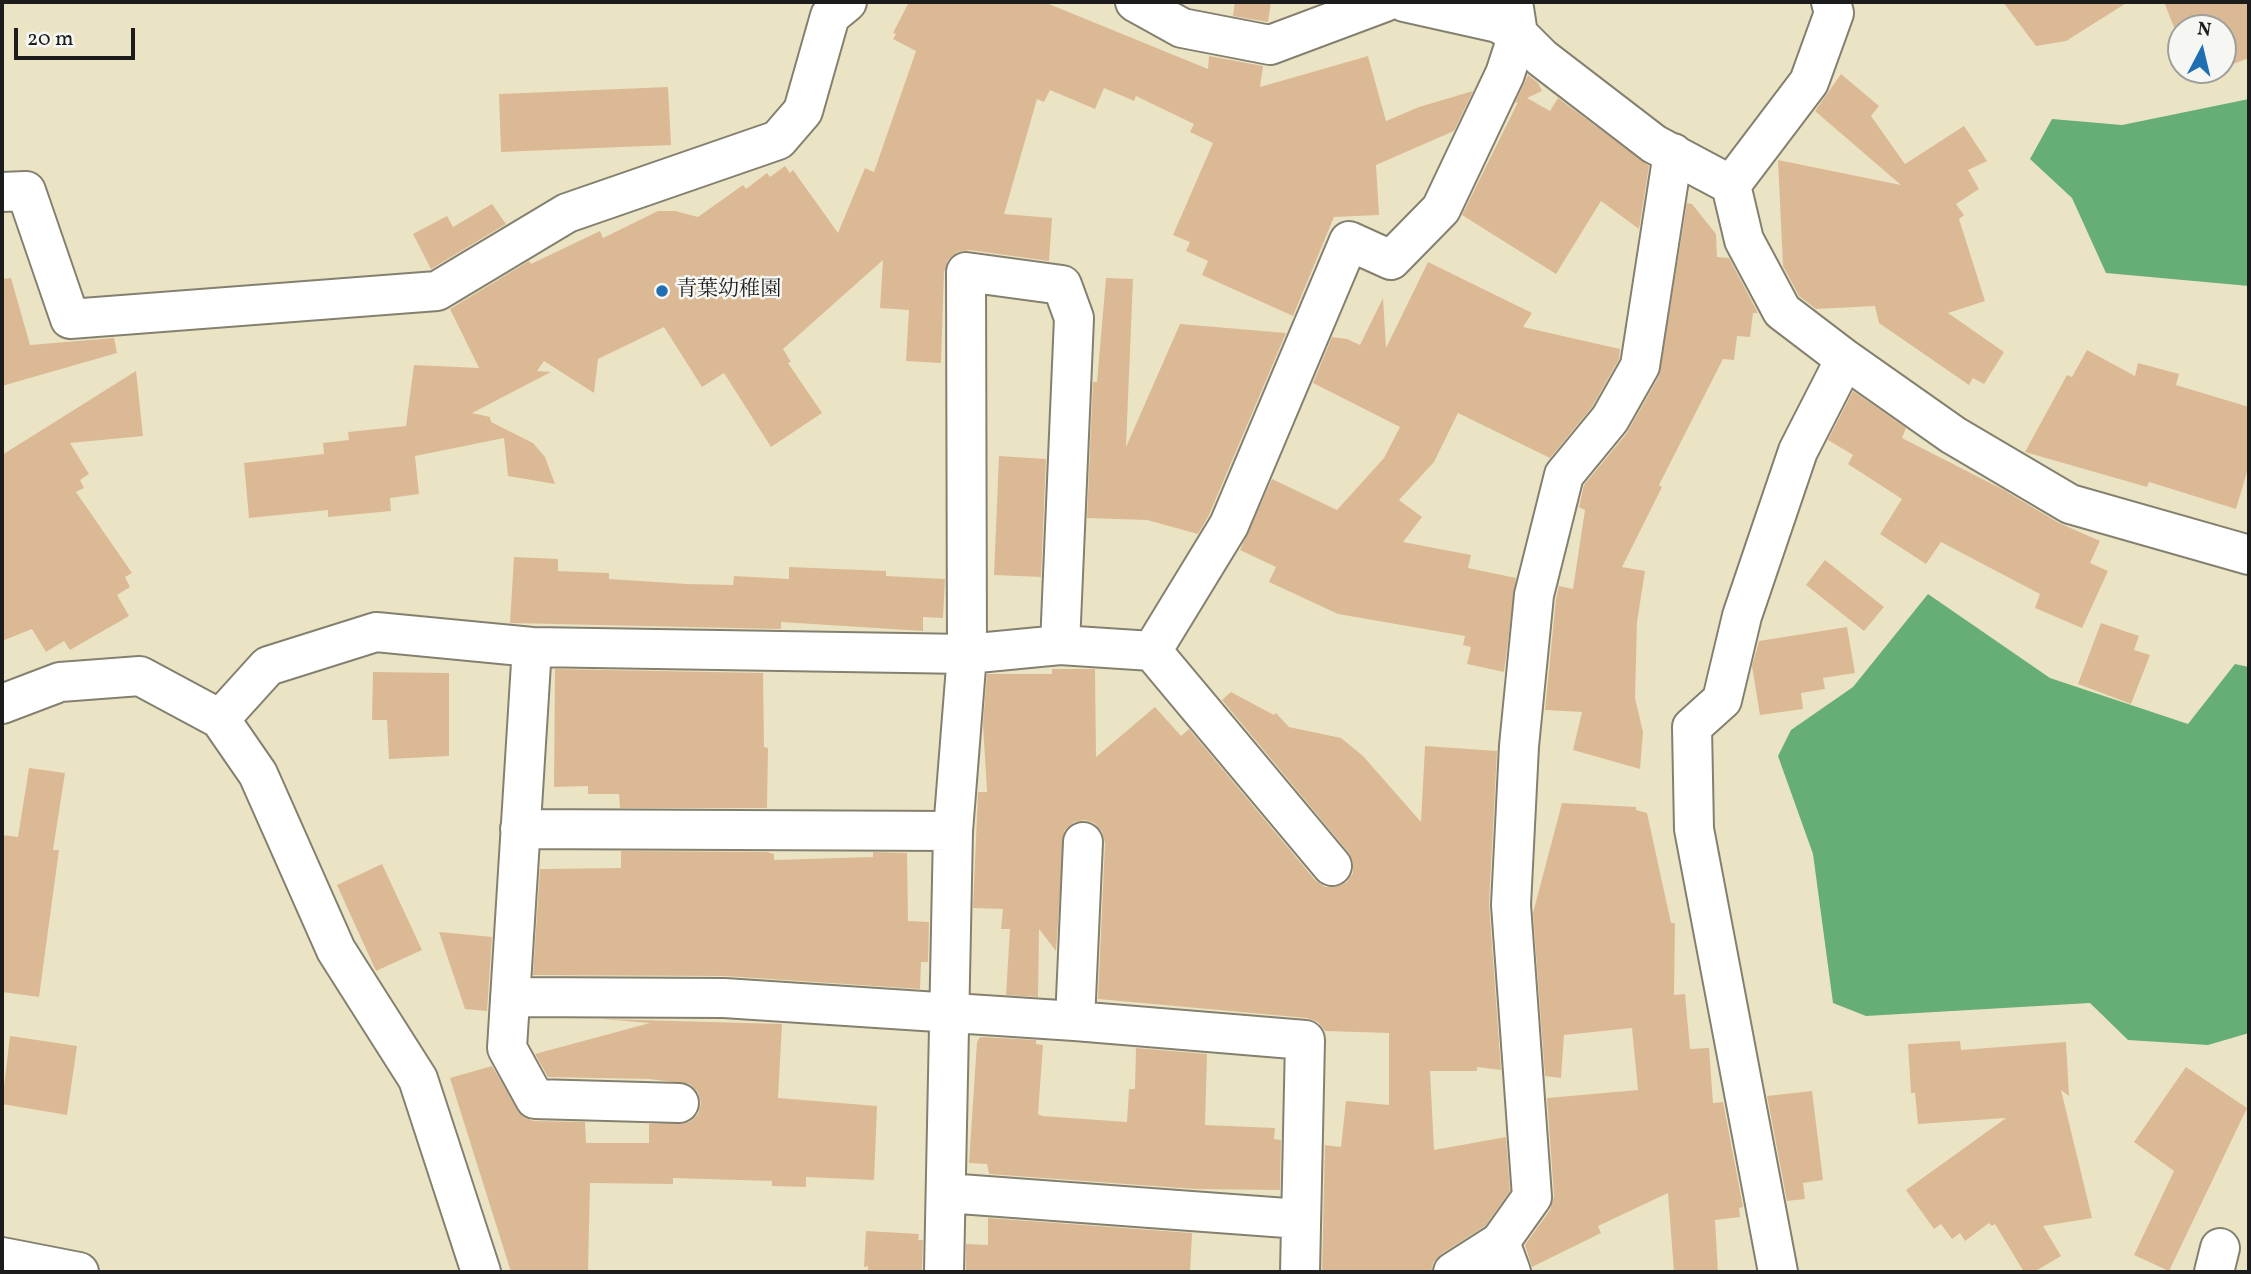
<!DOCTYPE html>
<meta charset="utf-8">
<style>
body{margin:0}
#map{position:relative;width:2251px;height:1274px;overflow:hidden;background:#ebe4c4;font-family:Vollkorn,serif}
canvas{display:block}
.frame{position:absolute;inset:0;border:4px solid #1c1c1c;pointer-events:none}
.north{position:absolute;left:2167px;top:14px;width:70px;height:70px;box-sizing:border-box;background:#f6f6f2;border:2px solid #9f9f9c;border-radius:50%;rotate:7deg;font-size:19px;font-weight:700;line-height:28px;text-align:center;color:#1c1c1c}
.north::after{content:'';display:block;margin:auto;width:24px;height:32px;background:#1f6fb2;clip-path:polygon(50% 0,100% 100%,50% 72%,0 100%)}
.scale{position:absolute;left:14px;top:28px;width:121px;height:32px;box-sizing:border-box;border:4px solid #1c1c1c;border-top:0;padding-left:9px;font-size:21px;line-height:24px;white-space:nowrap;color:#1c1c1c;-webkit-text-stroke:5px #f6f6f2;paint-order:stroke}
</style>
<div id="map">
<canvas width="2251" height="1274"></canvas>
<div class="frame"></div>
<div class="north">N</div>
<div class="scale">20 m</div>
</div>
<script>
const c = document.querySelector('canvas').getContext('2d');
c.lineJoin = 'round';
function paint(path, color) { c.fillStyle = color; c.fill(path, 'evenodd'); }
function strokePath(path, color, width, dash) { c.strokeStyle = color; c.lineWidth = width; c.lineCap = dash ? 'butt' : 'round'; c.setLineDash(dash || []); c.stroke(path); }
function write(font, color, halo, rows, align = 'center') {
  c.font = font + ' Vollkorn,"Noto Serif JP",serif'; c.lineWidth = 5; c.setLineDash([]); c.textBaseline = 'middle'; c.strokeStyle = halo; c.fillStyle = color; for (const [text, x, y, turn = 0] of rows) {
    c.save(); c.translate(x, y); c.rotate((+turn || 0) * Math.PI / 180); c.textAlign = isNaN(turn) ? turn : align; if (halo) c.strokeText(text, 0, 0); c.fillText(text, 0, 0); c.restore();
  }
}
paint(new Path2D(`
 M 2249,99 L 2249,286 L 2106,273 L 2072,198 L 2030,159 L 2052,119 L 2122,125 Z
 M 1928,594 L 2050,678 L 2188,724 L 2235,664 L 2249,667 L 2249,1033 L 2208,1045 L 2128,1040 L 2090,1003 L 1866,1016 L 1833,1003 L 1813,854 L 1778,756 L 1791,730 L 1853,687 Z`), '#67ae74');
paint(new Path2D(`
 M 909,2 L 1044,2 L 1208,69 L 1209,56 L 1263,66 L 1260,87 L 1368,56 L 1386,121 L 1419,107 L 1473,91 L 1454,131 L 1376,165 L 1379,215 L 1334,217 L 1293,316 L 1202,275 L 1208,261 L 1186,251 L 1190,242 L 1173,235 L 1213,143 L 1190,132 L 1194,124 L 1136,96 L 1134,101 L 1104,88 L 1095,109 L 1050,90 L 1044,102 L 1037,99 L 1004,214 L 1052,218 L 1049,261 L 969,250 L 957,252 L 948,260 L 944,272 L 941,363 L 906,361 L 909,310 L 880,308 L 883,260 L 783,349 L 791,362 L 788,363 L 822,413 L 771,447 L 724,373 L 702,387 L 664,327 L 598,359 L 594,393 L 544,361 L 537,371 L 551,372 L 472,413 L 490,417 L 491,422 L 533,443 L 545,457 L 555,484 L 508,476 L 504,438 L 415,456 L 419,494 L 390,498 L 391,511 L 328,517 L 328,510 L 249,518 L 244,463 L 324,454 L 323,443 L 349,440 L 348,432 L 406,426 L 414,365 L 479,368 L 450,309 L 529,261 L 531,264 L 600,231 L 603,238 L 658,211 L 675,211 L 698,217 L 743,185 L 746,189 L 767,173 L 770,177 L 785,166 L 790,173 L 793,170 L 838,233 L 865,168 L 874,172 L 916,51 L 893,39 L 896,34 L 893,33 Z
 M 1235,2 L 1271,2 L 1268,22 L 1233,16 Z
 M 2003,2 L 2128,2 L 2066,41 L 2036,46 Z
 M 2164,2 L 2249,2 L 2249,58 L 2223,68 L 2223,28 L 2181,28 L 2181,45 Z
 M 1841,74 L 1879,106 L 1871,116 L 1905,164 L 1964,126 L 1987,161 L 1968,170 L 1979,189 L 1956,204 L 1964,215 L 1959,219 L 1985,301 L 1948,313 L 2004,352 L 1984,384 L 1973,378 L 1969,385 L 1879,323 L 1875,306 L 1816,309 L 1799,296 L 1783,266 L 1778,160 L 1901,185 L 1815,111 Z
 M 1528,75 L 1538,83 L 1542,91 L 1527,98 L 1550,111 L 1558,98 L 1649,166 L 1639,229 L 1601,201 L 1556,274 L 1462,215 L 1518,102 L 1515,103 Z
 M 668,87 L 671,145 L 501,152 L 499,94 Z
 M 1687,203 L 1692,204 L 1716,234 L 1717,257 L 1729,258 L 1758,313 L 1753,313 L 1750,337 L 1737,336 L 1734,360 L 1723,359 L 1659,485 L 1662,487 L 1622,567 L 1645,571 L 1637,622 L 1635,698 L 1643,732 L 1640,769 L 1573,750 L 1582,712 L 1545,710 L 1556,599 L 1559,586 L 1573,589 L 1585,510 L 1579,507 L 1584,485 L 1627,433 L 1659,376 Z
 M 492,204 L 506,224 L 431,269 L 413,234 L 447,216 L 453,227 Z
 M 1428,262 L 1532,313 L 1523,327 L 1620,349 L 1619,359 L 1592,407 L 1550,458 L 1458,413 L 1434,462 L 1399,500 L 1422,517 L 1403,542 L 1471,555 L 1468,568 L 1516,578 L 1504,672 L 1467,664 L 1471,647 L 1463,645 L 1465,636 L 1338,614 L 1269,582 L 1276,567 L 1240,550 L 1272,479 L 1337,510 L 1384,458 L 1400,427 L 1313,383 L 1332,337 L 1347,339 L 1360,345 L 1383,298 L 1386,348 Z
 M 11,278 L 30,345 L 114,338 L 117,353 L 2,386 L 2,279 Z
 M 1106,278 L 1133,279 L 1126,447 L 1180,324 L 1286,333 L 1209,515 L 1198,534 L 1147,520 L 1087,518 L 1093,382 L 1097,382 Z
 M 2087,350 L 2135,376 L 2138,363 L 2179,374 L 2176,385 L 2249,407 L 2249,465 L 2236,509 L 2149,482 L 2147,487 L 2025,452 L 2067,375 L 2072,377 Z
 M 136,371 L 143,436 L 70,443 L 89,474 L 80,480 L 84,488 L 76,492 L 132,573 L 125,577 L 130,587 L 117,595 L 129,616 L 70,650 L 64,641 L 46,652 L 32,629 L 2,641 L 2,455 Z
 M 1853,391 L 1906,428 L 1902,438 L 2002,489 L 2059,523 L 2100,541 L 2090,563 L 2108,571 L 2082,628 L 2035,608 L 2040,594 L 1941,542 L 1926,564 L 1880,534 L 1902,499 L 1848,464 L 1853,455 L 1828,440 Z
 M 999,456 L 1046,459 L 1041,577 L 994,575 Z
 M 514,557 L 558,559 L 558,571 L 609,573 L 609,579 L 687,584 L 733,585 L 734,576 L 789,579 L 789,567 L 886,571 L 886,576 L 945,579 L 943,618 L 923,617 L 923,631 L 781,622 L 781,629 L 510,623 Z
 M 1825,560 L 1884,607 L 1864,631 L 1806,585 Z
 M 2101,623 L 2139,636 L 2134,650 L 2150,655 L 2131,704 L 2078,684 Z
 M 1847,627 L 1855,673 L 1823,678 L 1825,689 L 1801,693 L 1803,709 L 1760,715 L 1752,666 L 1759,641 Z
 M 555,669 L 763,673 L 764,747 L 768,748 L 767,808 L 620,808 L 619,794 L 588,794 L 588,786 L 554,787 Z
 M 1052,669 L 1095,669 L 1096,757 L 1155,707 L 1181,736 L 1189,729 L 1315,880 L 1325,887 L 1336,887 L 1347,882 L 1353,873 L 1353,862 L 1349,853 L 1222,700 L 1231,692 L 1274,715 L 1276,713 L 1289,727 L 1341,738 L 1363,756 L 1421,822 L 1425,746 L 1497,751 L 1489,904 L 1501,1070 L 1477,1067 L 1477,1071 L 1430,1071 L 1434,1150 L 1506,1137 L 1510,1191 L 1485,1226 L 1441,1254 L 1433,1263 L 1431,1272 L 1322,1272 L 1325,1145 L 1341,1147 L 1346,1101 L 1389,1105 L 1389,1033 L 1325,1031 L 1318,1022 L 1307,1018 L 1098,999 L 1105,843 L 1102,831 L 1094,823 L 1085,820 L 1074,822 L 1064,831 L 1056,951 L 1039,929 L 1038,997 L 1006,995 L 1010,929 L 1001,929 L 1003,909 L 973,908 L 978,792 L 987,792 L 983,724 L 987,674 L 1052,674 Z
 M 373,672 L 449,673 L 449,756 L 389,759 L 387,720 L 372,720 Z
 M 29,768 L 65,773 L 53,850 L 59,850 L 39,997 L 2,992 L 2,835 L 18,837 Z
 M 1562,803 L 1636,807 L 1636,810 L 1647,813 L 1671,923 L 1675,923 L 1674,995 L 1685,994 L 1690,1049 L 1709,1048 L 1713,1103 L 1723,1102 L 1743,1207 L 1739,1208 L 1740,1217 L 1715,1220 L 1718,1272 L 1674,1272 L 1668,1193 L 1598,1226 L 1601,1233 L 1532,1267 L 1525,1245 L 1550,1210 L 1554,1196 L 1547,1098 L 1638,1090 L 1632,1028 L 1564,1035 L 1561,1078 L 1545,1076 L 1533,913 Z
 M 621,851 L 767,852 L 774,854 L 774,860 L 873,857 L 873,852 L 907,853 L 908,921 L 929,922 L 928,962 L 921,962 L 920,989 L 725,976 L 533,975 L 540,869 L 621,868 Z
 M 382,864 L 422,950 L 376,971 L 337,885 Z
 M 439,932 L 492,937 L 487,1011 L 465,1009 Z
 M 602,1019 L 782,1024 L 778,1098 L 877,1106 L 874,1180 L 806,1177 L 806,1187 L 772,1186 L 772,1181 L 673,1178 L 673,1184 L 590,1183 L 588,1272 L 511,1272 L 450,1078 L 492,1066 L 523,1117 L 534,1121 L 585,1122 L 586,1143 L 649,1143 L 649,1124 L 690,1122 L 698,1114 L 701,1103 L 698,1092 L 690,1084 L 649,1079 L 548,1077 L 535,1054 L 650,1023 Z
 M 10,1036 L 77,1046 L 67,1115 L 2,1104 Z
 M 980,1037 L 1036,1040 L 1036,1044 L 1043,1045 L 1038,1114 L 1042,1116 L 1127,1122 L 1129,1089 L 1135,1089 L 1136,1048 L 1207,1054 L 1205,1125 L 1275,1128 L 1274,1139 L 1281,1140 L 1280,1190 L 1195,1189 L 989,1174 L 987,1164 L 969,1163 L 977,1042 Z
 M 1960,1041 L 1961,1050 L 2066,1042 L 2069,1096 L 2061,1090 L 2092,1218 L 2043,1226 L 2061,1256 L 2034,1272 L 2024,1272 L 1995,1224 L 1992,1226 L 1989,1223 L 1965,1241 L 1960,1233 L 1952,1239 L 1941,1224 L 1934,1229 L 1906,1190 L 2006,1118 L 1918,1124 L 1915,1093 L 1911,1093 L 1908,1044 Z
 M 2186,1067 L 2247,1108 L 2169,1271 L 2134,1255 L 2174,1171 L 2134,1142 Z
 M 1812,1091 L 1823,1180 L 1803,1183 L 1805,1199 L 1787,1201 L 1767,1096 Z
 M 988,1218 L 1192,1233 L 1190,1272 L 966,1272 L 966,1244 L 988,1245 Z
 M 866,1231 L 919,1234 L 918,1240 L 923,1240 L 922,1272 L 868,1272 L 868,1266 L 864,1267 Z`), '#dcb995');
const minor = new Path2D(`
 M 1135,2 L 1182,28 L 1270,45 L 1385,2
 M 1513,2 L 1518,34 L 1542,58 L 1654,144 L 1731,185 L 1744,240 L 1782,311 L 1845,359 L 1953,435 L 2070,504 L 2249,555
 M 1731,185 L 1809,82 L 1834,13 L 1831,2
 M 2,192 L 26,191 L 70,319 L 437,291 L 567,213 L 778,140 L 803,111 L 830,16 L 847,2
 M 532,647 L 507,1048 L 535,1099 L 679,1103
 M 1152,651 L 1229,525 L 1349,241 L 1391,260 L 1441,209 L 1505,74 L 1518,34 L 1498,23 L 1404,2
 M 2,704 L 60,682 L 140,676 L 220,719 L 258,774 L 336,950 L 418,1079 L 481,1272
 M 220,719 L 268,666 L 376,632 L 532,647 L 967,654 L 1060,645 L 1152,651 L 1332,866
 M 520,829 L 953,831
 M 510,997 L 724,998 L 1075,1021 L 1305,1040 L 1300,1272
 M 1075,1021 L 1083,842
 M 946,1193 L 1300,1219
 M 1500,1242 L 1511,1272
 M 2,1257 L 79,1272
 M 944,1272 L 953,831 L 967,654 L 966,272 L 1062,285 L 1074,318 L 1060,645
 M 1453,1272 L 1500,1242 L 1532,1197 L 1511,905 L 1519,746 L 1534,595 L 1564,475 L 1610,419 L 1640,366 L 1673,153
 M 1778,1272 L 1694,829 L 1692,727 L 1722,700 L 1742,616 L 1798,451 L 1845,359
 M 2214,1272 L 2220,1248`);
strokePath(minor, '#848070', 42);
strokePath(minor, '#fff', 38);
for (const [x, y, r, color] of [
 [662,291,7,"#1f6fb2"]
]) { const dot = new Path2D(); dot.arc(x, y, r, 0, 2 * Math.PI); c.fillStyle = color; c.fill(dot); strokePath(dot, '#f6f6f2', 2.5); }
write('21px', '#1c1c1c', '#f6f6f2', [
 ["青葉幼稚園",676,291]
], 'left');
</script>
